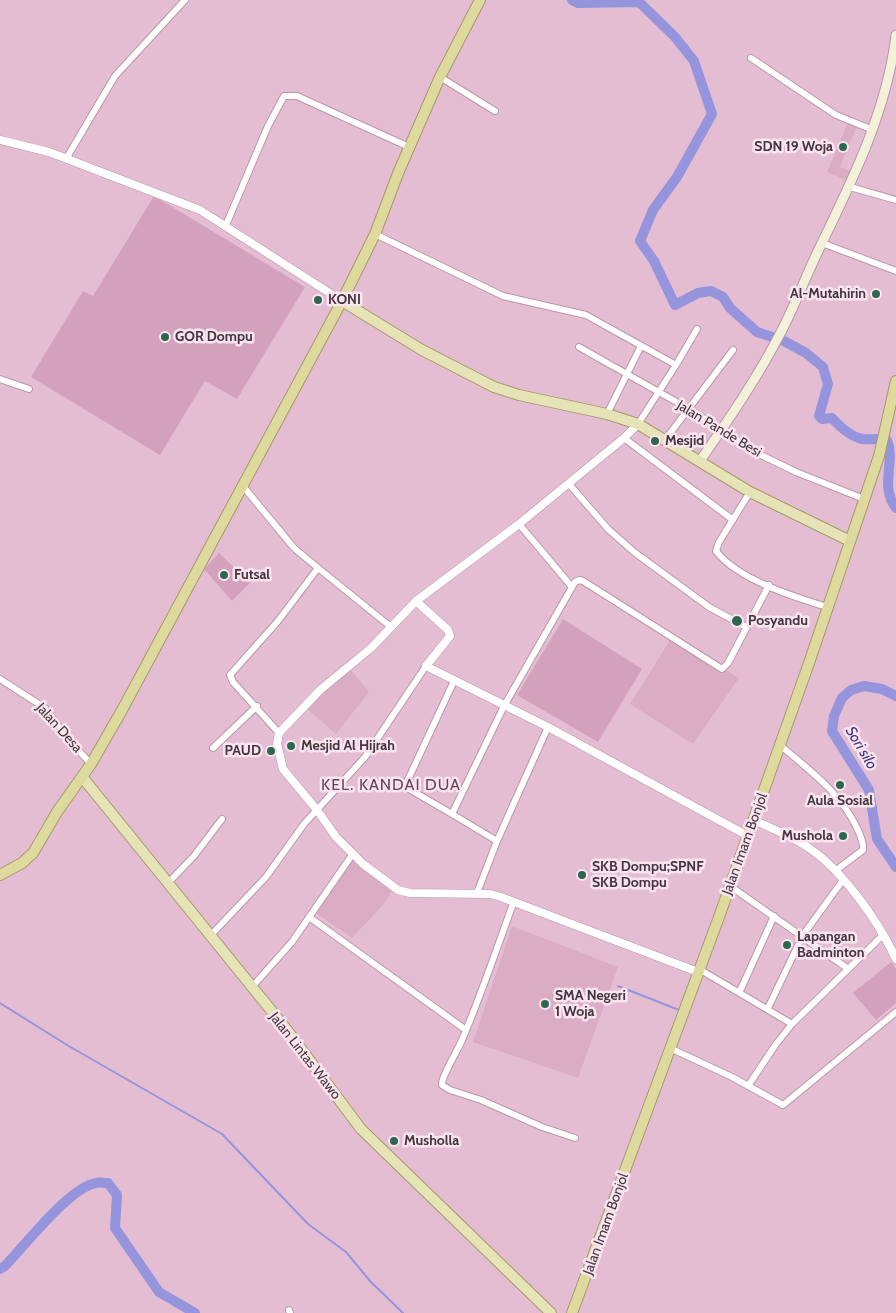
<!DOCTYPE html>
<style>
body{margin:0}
canvas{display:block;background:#e4bdd3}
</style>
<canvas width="896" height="1313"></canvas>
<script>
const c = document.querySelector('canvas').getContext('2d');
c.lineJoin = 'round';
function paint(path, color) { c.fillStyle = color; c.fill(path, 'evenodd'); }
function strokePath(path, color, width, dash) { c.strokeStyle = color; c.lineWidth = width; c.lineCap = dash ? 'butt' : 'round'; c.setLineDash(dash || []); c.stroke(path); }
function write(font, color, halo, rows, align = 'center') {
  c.font = font + ' Cabin,sans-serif'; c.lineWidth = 5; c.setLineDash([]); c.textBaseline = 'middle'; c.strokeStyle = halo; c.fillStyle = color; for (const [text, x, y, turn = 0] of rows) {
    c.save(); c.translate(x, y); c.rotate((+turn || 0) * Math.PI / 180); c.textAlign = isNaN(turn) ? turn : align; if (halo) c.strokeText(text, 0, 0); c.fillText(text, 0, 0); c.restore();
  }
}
paint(new Path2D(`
 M 848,122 L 857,126 L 840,167 L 853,172 L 849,181 L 827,172 Z
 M 672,637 L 739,678 L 693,744 L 630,704 Z
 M 350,669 L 369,692 L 336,734 L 305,707 Z
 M 353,858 L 393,889 L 383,905 L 352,938 L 316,913 Z
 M 512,926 L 618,967 L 578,1078 L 473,1042 Z`), '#daadc5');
paint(new Path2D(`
 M 154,196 L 305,287 L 237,399 L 205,381 L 160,455 L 31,377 L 83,291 L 93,296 Z
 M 219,553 L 250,583 L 232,601 L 204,569 Z
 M 563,619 L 642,669 L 598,742 L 517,695 Z
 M 891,962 L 896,969 L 896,1003 L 876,1020 L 853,993 Z`), '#d4a1bd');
strokePath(new Path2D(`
 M 618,986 L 679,1010
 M 0,1003 L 67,1045 L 222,1134 L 308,1224 L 346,1252 L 370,1281 L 403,1313`), '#9694dc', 2);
strokePath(new Path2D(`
 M 572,0 L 578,3 L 639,2 L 675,37 L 694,61 L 712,114 L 677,177 L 653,210 L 640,241 L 654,261 L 675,305 L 698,293 L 711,291 L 723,297 L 730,308 L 757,332 L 784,341 L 806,353 L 823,367 L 828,384 L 819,416 L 822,419 L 832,418 C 840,427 851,437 863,439 C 871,440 878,438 887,440 C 896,462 879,486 896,508
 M 896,696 L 882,689 L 864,686 L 851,690 L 842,698 L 834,716 L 832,731 L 869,790 L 877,839 L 896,867
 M 0,1269 L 5,1266 C 24,1246 70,1187 96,1183 C 99,1182 104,1183 108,1183 L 117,1195 L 115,1228 L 159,1292 L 195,1313`), '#9694dc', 10);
const minor = new Path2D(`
 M 751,58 L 836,115 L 873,130
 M 440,77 L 495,111
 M 66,159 L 115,76 L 185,0
 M 850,187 L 896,200
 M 226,225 L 268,126 L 284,96 L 297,96 L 409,147
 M 375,234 L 503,296 L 586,315 L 676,365 L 638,424
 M 822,243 L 896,271
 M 579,347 L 689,409 L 761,455 L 796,472 L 864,499
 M 676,365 L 697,329
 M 0,379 L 29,389
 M 607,414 L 641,346
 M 624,438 L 733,520
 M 665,440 L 733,350
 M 569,484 L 608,529 L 634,552 L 709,607 L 746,627
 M 242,485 L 294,548 L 318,568 L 278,621 L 230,675 L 233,682 L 279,733
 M 750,492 L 719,542 L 716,551 C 737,579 794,597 827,607
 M 519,524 L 572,587
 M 318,568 L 391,627
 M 0,679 L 45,708 L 68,739 L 91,764
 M 780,745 C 809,770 840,792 857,828 C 860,835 864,842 863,850 L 835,871
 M 213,748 L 257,706
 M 452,814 L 409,789 L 406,784 L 454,681
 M 497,841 L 452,814 L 504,706 L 575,582 L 579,580 L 583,581 L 722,669 L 728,663 L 769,585
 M 167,884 L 194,856 L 222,819
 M 730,886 L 847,968
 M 477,893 L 497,841 L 548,727
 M 514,901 C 497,948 481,995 462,1040 C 458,1050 441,1077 442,1085 L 450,1090 L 481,1100 L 542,1127 L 575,1138
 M 309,917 L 466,1030
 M 210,936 L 266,877 L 304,824 L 365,757 L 426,666
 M 699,969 L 792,1024
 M 251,988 L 292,942 L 352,855
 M 740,991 L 774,916
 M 768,1008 L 803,935 L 843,880
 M 670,1048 L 732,1077 L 783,1105 L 896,1012
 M 748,1086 L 776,1044 L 792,1024 L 883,935
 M 289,1310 L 290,1313`);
const tertiary = new Path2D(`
 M 0,140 L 49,152 L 200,210 L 342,301
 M 638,424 L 624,438 L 519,524 L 416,601 L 371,648 L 320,690 L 279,733 L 277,744 L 283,769 L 317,810 L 336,837 L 363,864 L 398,890 L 410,893 L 490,894 L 501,897 L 698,972
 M 416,601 L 448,630 L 450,636 L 426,666 L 548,727 L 748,836
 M 754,820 C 772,829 792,836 809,848 C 843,871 879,922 896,959`);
const secondary = new Path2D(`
 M 700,461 C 729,419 758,377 781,332 C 795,305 806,276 819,249 C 852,181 887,111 896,35`);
const primary = new Path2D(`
 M 342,301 L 422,350 L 494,387 L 519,395 L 607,414 L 638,424 L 750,492 L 850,541
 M 83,778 L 287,1030 L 361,1129 L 551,1313`);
const trunk = new Path2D(`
 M 0,875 L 22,863 L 33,853 L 57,812 L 91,764 L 121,712 L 342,301 L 375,234 L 399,171 L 440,77 L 480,0
 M 572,1313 L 719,917 L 809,663 L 879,456 L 896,381`);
strokePath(minor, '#bc96ab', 8);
strokePath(tertiary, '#bc96ab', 9);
strokePath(secondary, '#bc96ab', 11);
strokePath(primary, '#a49a6c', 12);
strokePath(trunk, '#a49a6c', 12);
strokePath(minor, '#fff', 6);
strokePath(tertiary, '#fff', 8);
strokePath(secondary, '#f3f1da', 9);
strokePath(primary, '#e6e3b6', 10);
strokePath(trunk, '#deda9e', 10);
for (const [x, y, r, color] of [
 [843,147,5,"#2e674f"],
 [876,294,5,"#2e674f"],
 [318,300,5,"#2e674f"],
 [165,337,5,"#2e674f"],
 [655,441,5,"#2e674f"],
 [224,575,5,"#2e674f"],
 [737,621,6,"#2e674f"],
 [291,746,5,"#2e674f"],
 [271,751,5,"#2e674f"],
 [840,785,5,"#2e674f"],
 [843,836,5,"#2e674f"],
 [582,875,5,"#2e674f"],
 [787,945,5,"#2e674f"],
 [545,1004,5,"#2e674f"],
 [394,1141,5,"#2e674f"]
]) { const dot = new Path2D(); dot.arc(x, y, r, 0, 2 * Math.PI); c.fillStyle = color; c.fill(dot); strokePath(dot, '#f9e4ef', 2); }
write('bold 14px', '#46363f', '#f9e4ef', [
 ["SDN 19 Woja",833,147,"right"],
 ["Al-Mutahirin",866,294,"right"],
 ["KONI",328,300],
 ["GOR Dompu",175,337],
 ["Mesjid",665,441],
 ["Futsal",234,575],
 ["Posyandu",748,621],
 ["Mesjid Al Hijrah",301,746],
 ["PAUD",261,751,"right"],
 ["Aula Sosial",840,801,"center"],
 ["Mushola",833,836,"right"],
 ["SKB Dompu;SPNF",592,867],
 ["SKB Dompu",592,883],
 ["Lapangan",797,937],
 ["Badminton",797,953],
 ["SMA Negeri",555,996],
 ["1 Woja",555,1012],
 ["Musholla",404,1141]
], 'left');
write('14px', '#46363f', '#f9e4ef', [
 ["Jalan Pande Besi",719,429,31],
 ["Jalan Desa",59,728,48],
 ["Jalan Imam Bonjol",745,844,-70],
 ["Jalan Lintas Wawo",305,1056,52],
 ["Jalan Imam Bonjol",606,1224,-70]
]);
write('italic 15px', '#3f3387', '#f9e4ef', [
 ["Sori silo",861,748,59]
]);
c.letterSpacing = '1px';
write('16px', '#664558', '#f9e4ef', [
 ["KEL. KANDAI DUA",391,785]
]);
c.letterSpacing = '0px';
</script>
